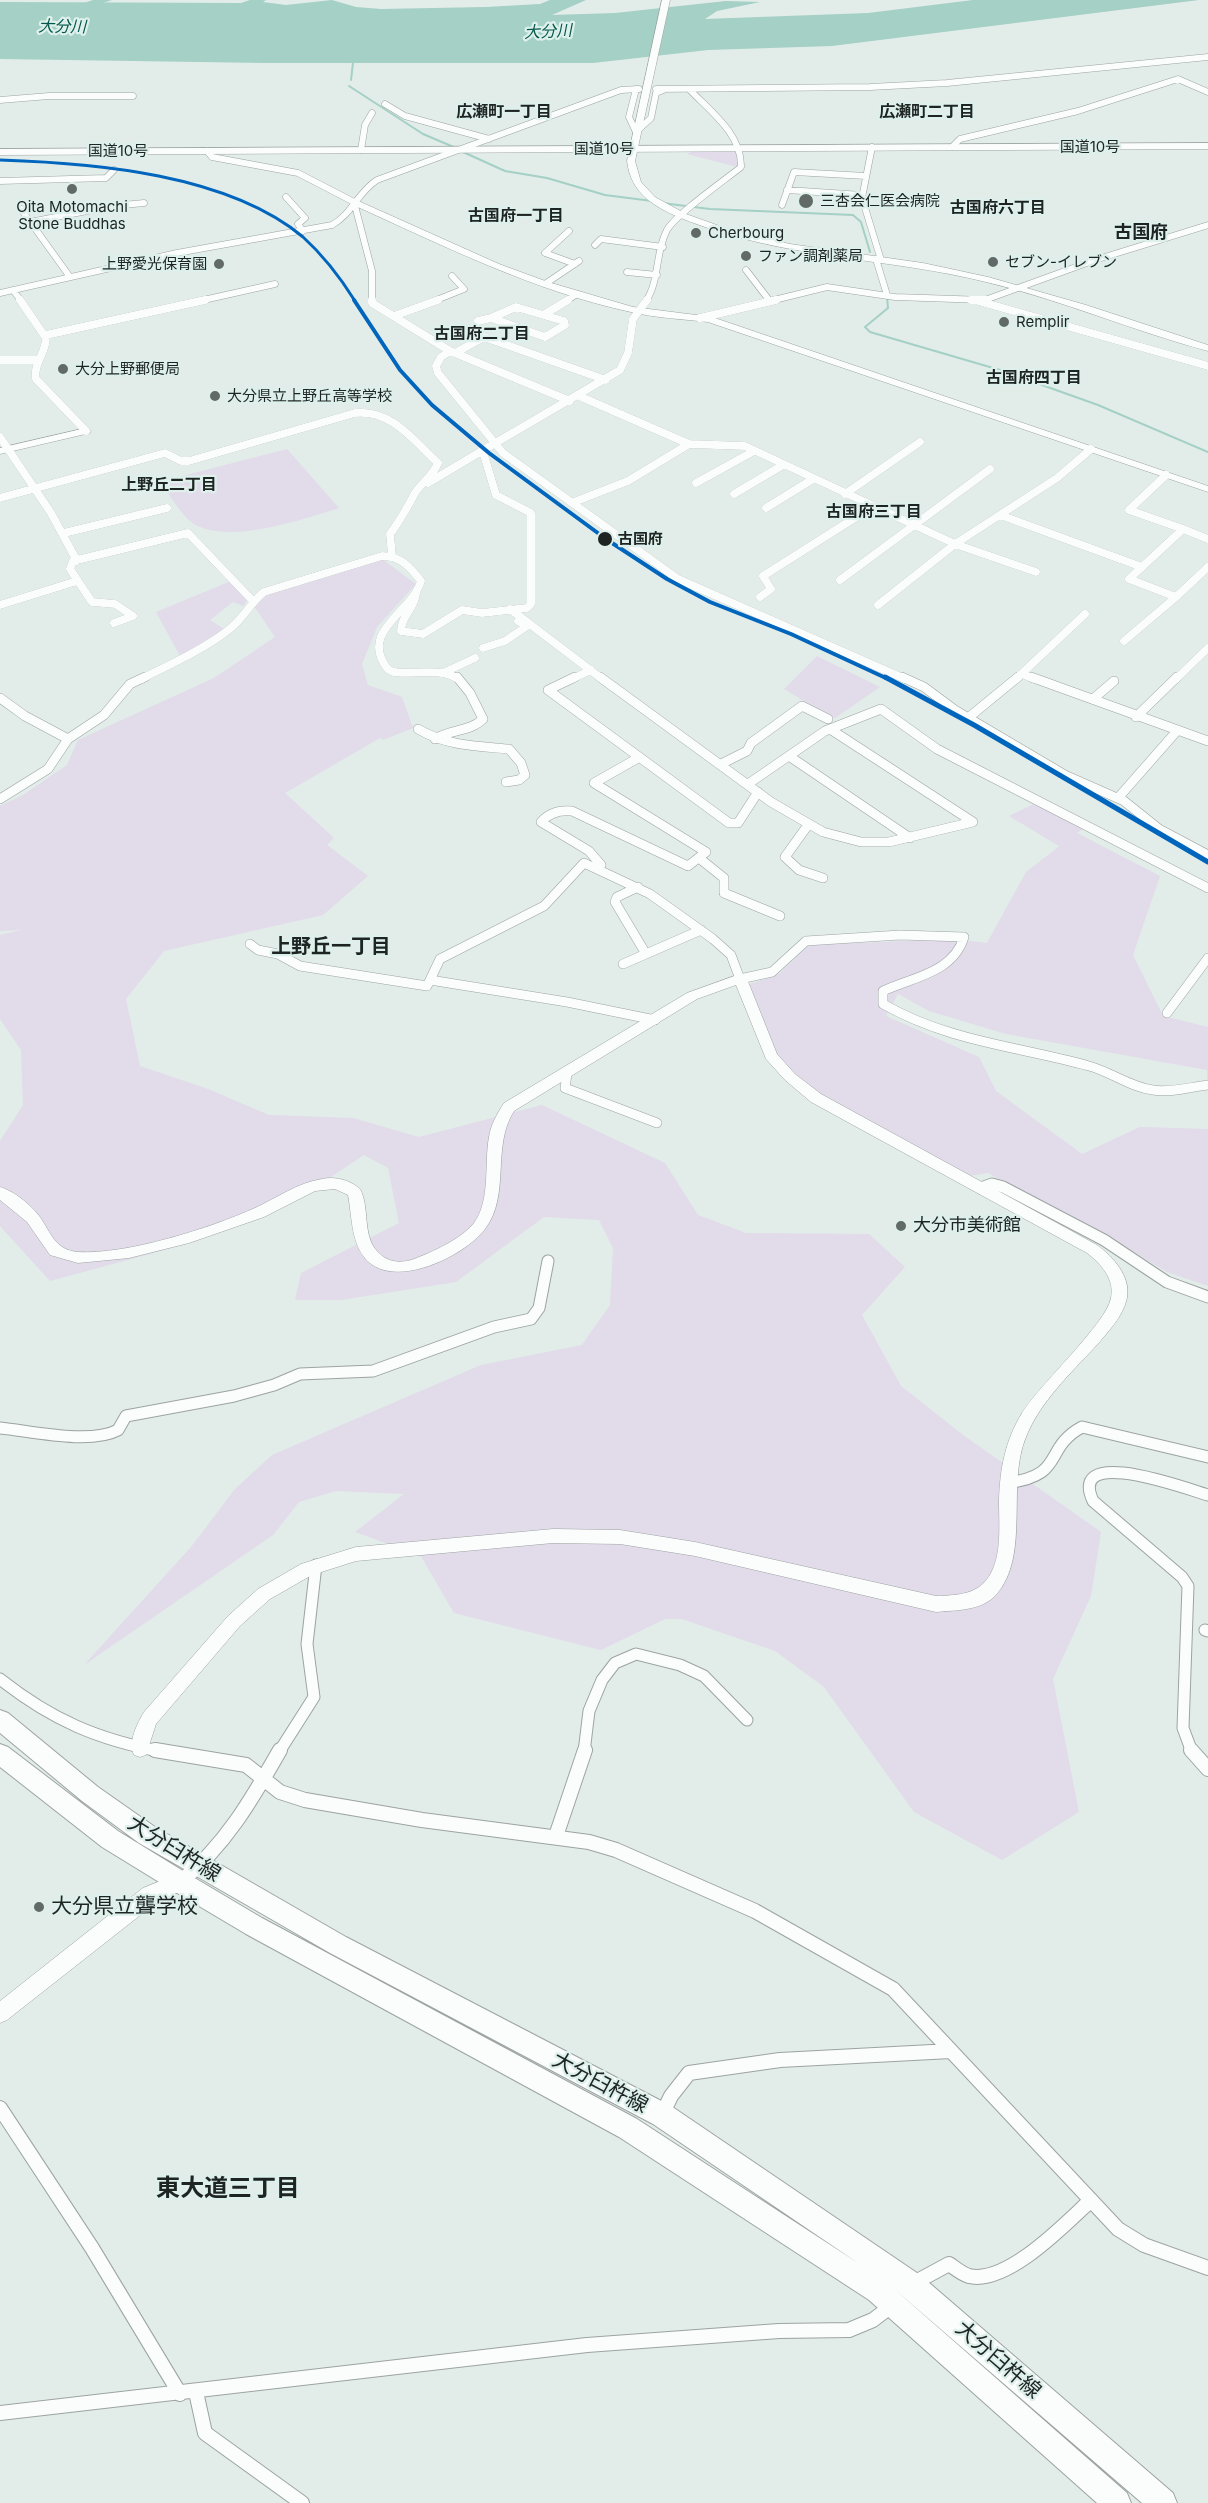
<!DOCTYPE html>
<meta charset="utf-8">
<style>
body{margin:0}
canvas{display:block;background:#e2ece9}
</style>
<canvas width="1208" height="2503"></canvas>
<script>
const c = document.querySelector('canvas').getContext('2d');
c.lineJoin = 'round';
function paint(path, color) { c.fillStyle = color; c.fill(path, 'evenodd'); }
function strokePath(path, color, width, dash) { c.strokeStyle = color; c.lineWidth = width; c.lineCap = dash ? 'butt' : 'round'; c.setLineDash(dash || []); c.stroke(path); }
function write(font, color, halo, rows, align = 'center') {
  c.font = font + ' Inter,"Noto Sans JP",sans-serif'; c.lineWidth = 4.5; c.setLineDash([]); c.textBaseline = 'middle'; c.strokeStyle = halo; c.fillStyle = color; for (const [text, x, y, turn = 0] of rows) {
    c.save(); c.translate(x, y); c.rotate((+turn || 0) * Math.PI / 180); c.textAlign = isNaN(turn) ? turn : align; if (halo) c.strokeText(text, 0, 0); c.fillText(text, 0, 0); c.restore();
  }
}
paint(new Path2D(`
 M 692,152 L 738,152 L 737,167 L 687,154 Z
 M 287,449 L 339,508 C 303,519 235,543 198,526 C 184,520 174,500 164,488 L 163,481 Z
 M 382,559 L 416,584 L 377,627 L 362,664 L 368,685 L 402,697 L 413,728 L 383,740 L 380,738 L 285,793 L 334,838 L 327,845 L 368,876 L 323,915 L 164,951 L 126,999 L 140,1066 L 208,1089 L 269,1115 L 353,1118 L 419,1137 L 542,1105 L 665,1163 L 698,1215 L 746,1233 L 869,1234 L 905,1267 L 862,1315 L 901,1386 L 963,1435 L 1101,1532 L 1091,1596 L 1053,1679 L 1079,1812 L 1002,1860 L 914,1812 L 824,1687 L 775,1651 L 682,1619 L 665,1619 L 601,1650 L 454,1613 L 421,1556 L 355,1532 L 404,1494 L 336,1491 L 299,1502 L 273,1535 L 84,1665 L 191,1547 L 235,1489 L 272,1455 L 481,1365 L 582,1345 L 610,1305 L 613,1248 L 599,1220 L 544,1217 L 456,1282 L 341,1300 L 295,1300 L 301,1273 L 399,1223 L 388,1168 L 364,1155 L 285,1207 L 194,1242 L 50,1281 L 0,1226 L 0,1141 L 23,1105 L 21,1050 L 0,1019 L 0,935 L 21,930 L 0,931 L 0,806 L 23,795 L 67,765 L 78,740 L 214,678 L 275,637 L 254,606 L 266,593 Z
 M 231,581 L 247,600 L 243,606 L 233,602 L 210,620 L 224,629 L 180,656 L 156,612 Z
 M 817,656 L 880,687 L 835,718 L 827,715 L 784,689 Z
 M 1036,803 L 1084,828 L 1077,833 L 1160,876 L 1133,955 L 1163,1016 L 1208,1027 L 1208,1094 L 1207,1070 L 1006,1034 L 929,1011 L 898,994 L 886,1016 L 979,1057 L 996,1091 L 1082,1154 L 1140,1127 L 1208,1129 L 1208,1286 L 1167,1272 L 1091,1226 L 988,1173 L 969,1176 C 911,1145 803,1103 771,1046 C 760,1028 755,1004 747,985 L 779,974 L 806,948 L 818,941 L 860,943 L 955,939 L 987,943 L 1026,872 L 1066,841 L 1059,846 L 1009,816 Z`), '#e2dbea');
paint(new Path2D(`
 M 250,0 L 266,0 L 263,2 L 286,5 L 332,0 L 356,7 L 381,9 L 486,7 L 540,4 L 550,0 L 586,0 L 552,15 L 615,13 L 726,1 L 760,2 L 717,11 L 705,19 L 868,13 L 973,0 L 1199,0 L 832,46 L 708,50 L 593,63 L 265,63 L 0,59 L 0,2 L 241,3 Z`), '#a4d0c5');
strokePath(new Path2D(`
 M 351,80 L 353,63
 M 349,86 L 423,134 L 456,148
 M 463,152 L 505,171 L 547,178 L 605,195 L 652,201
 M 662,203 L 710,209 L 853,215 L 861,222 L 870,252
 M 887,297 L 888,308 L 865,327 L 870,332 L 1000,370 L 1098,405 L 1208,452`), '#a4d0c5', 2);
paint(new Path2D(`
 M 93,0 L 112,0 L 63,16 L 57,12 Z`), '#a4d0c5');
const streetFar4 = new Path2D(`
 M 636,89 L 629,117 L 636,132 L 651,118 L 656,93 L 666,89
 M 656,89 L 870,87 L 947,83 L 1208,57
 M 0,100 L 49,96 L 133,96
 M 385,104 L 405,116 L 489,139
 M 872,147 L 862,198 L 881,260
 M 952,147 L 960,139 L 1078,111 L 1178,79 L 1208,92
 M 361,150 L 365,125 L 372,113
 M 207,151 L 212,157 L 298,173 L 354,202
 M 0,181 L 106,178 L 114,170
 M 787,190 L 862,195
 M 286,197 L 305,218 L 298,224 L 303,231
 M 354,202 L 372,271 L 372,301
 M 782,205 L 794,172 L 866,176
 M 21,209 L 70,277
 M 30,222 L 113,206 L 144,203
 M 569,231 L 545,253 L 575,264
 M 595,245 L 601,239 L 663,247
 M 876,259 L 887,295
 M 746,270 L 769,300
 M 627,272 L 657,275
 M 545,284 L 579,261
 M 13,290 L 21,301
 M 0,293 L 177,253 L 332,225 C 352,214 358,192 377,180 L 621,90 L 639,89
 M 199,301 L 275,284
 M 434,301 L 464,289 L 452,276
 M 566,301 L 577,294
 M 646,301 C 660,280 655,252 667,230 C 676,214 725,180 741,167 C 742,134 710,111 689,89
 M 770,301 L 827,287 L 895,297 L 985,300 L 1095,260 L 1208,225`);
const streetFar3 = new Path2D(`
 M 20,300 L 46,338 C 46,353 33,364 36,379 L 86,431
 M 372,300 L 372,303 L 450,351 L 570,401
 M 971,300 L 986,300
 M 978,301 L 1208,366
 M 516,307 L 564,321 L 565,325 L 545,337 L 491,318 Z
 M 545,314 L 568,300
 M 394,316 L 438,300
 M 700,318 L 776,300
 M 478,321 L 491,318
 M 46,335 L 205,300
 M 450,351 L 441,357 L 436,366 L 438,373 L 503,453 L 678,579 L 905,679
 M 455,353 L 484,337 L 606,380
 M 0,360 L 38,360
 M 579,396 L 689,444 L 745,446 L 955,544 L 1036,572
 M 0,437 L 51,513 L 77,561
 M 428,483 L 480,452
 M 696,483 L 754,451
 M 734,494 L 783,465
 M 845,494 L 920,442
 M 0,498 L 165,453 L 181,461 L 189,461 L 355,413 C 391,409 413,440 438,463 C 433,476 422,482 415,493 C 407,508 400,521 390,534 L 392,556
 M 574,502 L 628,481 L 689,444
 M 766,508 L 813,479
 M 1000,515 L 1142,567
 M 1183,529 L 1208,539
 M 64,533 L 167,508
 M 840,580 L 990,469
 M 416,594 C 415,608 401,616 401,631 L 423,634 L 462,610 L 482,613 L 527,608 L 531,604 L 531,513 L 496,495 L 484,455 L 480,452 L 620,370 L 628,353 L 633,319 L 647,300
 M 760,597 L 771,589 L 763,576 L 872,507
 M 1176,597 L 1208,567
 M 0,605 L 77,581
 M 878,605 L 955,544 L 1057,478 L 1091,449
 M 510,609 L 602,679
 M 114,623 L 133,616 L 115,604 L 92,602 L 70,569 L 73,561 L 188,533 L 253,601
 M 1124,641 L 1176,597 L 1129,579 L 1183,529 L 1129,510 L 1166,475
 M 483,648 L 505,641 L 527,626 L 518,621
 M 445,672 L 475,658
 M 1022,674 L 1035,679
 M 141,679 C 168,666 210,646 232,627 C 244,617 251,602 264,592 L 382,556 C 401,556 410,567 421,581 C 412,612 359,631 387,668 C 396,680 437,664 458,679
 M 572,679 L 591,670
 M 1016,679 L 1085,614
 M 1176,679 L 1208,648`);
const streetFar2 = new Path2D(`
 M 575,677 L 548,690 L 729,823 L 738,823 L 758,792
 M 600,677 L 771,802 L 823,832 L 861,842 L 889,842 L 973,822 L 830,729
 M 902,677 L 924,687 L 955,710 L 1065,775 L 1124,801 L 1159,829 L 1208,855
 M 1031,677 L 1208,741
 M 0,698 L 25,716 L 68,739 L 48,769 L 0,799
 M 1093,699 L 1114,681
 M 1136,717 L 1177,677
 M 968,718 L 1018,677
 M 418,729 C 447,746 476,746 509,749 L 521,763 L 525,775 L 519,780 L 506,782
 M 68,739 L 104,715 L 130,684 L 145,677
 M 435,739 C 450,729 470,732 483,719 L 470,693 L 457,677
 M 789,756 L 910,838
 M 721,764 L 747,751 L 751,743 L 802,706 L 828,719
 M 748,784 L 825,731 L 881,709 L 937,749 L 1208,888
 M 1118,798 L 1176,732
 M 808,825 L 785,857 L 799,870 L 823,878
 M 699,858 L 724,878 L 724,893 L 780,916
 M 598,869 L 601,865 L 589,851 L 541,822 C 549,813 561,810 572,811 L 688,866 L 706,852 L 594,783 L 638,758
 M 638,887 L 617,897 L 615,902 L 646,954
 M 250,944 L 258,950 L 278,954 L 300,966 L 427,986 L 430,980 L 567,1002 L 655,1020
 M 623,964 L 701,930
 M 430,980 L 440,959 L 544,906 L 584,863 L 650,894 L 713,939 L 731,955 L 740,979 L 772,972 L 806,941 L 900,935 L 964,937 C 953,973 913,977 883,991 L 883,1004 C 950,1042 1017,1046 1089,1066 C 1111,1072 1130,1087 1153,1090 C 1171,1093 1190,1087 1208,1085
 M 1167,1013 L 1208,958
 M 567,1074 L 565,1088 L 657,1123`);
const streetFar1 = new Path2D(`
 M 981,1188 L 992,1184 L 1003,1187 L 1104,1240 L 1167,1282 L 1208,1297
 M 0,1428 C 31,1431 90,1445 118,1430 L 126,1416 L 234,1396 L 274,1385 L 300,1374 L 373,1371 L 494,1327 L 531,1319 L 539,1308 L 548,1261
 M 1007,1483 C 1067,1475 1042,1449 1082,1427 L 1208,1457
 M 1205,1630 L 1208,1631
 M 0,1679 C 52,1720 98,1740 164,1752
 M 279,1752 L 314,1697 L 307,1644 L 316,1565
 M 584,1752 L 589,1711 L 602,1680 L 615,1663 L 636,1654 L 680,1665 L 704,1676 L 747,1720
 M 1192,1752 L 1183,1728 L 1188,1586 L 1182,1577 L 1093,1501 C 1067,1444 1187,1489 1208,1495`);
const street = new Path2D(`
 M 155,1750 L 246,1765 L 280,1792 L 305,1800 L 422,1820 L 589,1842 L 616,1850 L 755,1911 L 893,1989 L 1118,2229 L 1144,2245 L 1208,2268
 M 1191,1750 L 1208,1769
 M 556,1836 L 585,1750
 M 180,1882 C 225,1846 252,1799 280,1750
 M 0,2108 L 92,2248 L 180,2394
 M 662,2115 L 671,2096 L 689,2073 L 780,2060 L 951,2051
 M 912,2284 L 949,2264 C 955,2268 962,2274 969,2276 C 1007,2285 1065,2224 1091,2200
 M 196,2392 L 205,2433 L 302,2503
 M 0,2413 L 587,2345 L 779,2331 L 849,2330 L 873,2320 L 894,2304`);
const secondary = new Path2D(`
 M 662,0 L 670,0 L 635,161 L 641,182 L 655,197 L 686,214 L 728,229 L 790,244 L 923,263 L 988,277 L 1086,305 L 1208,345 L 1208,351 C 1133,331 1062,300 986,282 C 894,259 796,259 705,227 C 685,220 665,213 648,200 C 635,189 629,177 627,161 Z
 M 354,199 L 499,264 L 548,282 L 633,307 L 712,317 L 1208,486 L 1208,492 L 708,322 C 682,319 656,318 631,312 C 533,291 442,245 351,204 L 351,200 Z
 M 86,428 L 91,431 L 90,433 L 0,454 L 0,448 Z
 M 740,974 L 747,979 L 777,1054 L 795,1074 L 821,1094 L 1097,1245 C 1113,1257 1131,1276 1127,1298 C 1123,1317 1107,1333 1095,1347 C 1070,1374 1040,1402 1026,1437 C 1006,1485 1031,1555 996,1595 C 981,1611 956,1610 936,1612 L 695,1556 L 620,1544 L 553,1543 L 356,1561 L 312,1575 L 270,1599 L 240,1626 L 156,1724 L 146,1755 L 140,1757 L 134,1755 C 128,1741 137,1724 144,1712 L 228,1616 L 258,1589 L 301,1564 L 356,1547 L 553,1529 L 620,1530 L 695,1542 L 936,1596 C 959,1595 979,1595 991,1573 C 1002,1553 999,1523 999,1501 C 1000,1469 1005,1441 1022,1413 C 1040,1384 1106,1324 1111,1298 C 1115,1279 1101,1264 1087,1253 L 811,1102 L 785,1080 L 766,1059 L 736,985 L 697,999 L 514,1111 C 491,1147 511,1195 485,1229 C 464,1257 391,1292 364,1257 C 351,1240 352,1216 348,1195 L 335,1189 L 315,1191 L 264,1217 L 189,1243 L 129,1258 L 78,1263 L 50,1255 L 27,1222 L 0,1200 L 0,1187 C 14,1191 31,1205 40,1217 C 51,1233 55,1250 78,1252 C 126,1255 211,1228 255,1208 C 277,1198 297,1183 322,1179 C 335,1176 350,1180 360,1189 C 370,1207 362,1235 377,1251 C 388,1264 404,1264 419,1257 C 437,1250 462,1238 474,1223 C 491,1200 484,1163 489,1137 C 491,1124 497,1114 504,1103 L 687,993 Z
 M 180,1873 L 187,1876 L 189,1882 L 187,1888 L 157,1902 L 7,2020 L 0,2023 L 0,2001 L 143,1888 Z`);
const primary = new Path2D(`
 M 0,1710 L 8,1713 L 98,1787 L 155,1827 L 346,1937 L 671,2106 L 920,2275 L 1173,2493 L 1177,2503 L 1142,2503 L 892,2287 L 1127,2493 L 1131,2503 L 1097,2503 L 869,2300 L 619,2137 L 246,1934 L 172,1890 L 102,1847 L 0,1767 L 0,1744 L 8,1747 L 118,1831 L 188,1874 L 262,1918 L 637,2119 L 858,2263 L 653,2124 L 330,1953 L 139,1843 L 82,1801 L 0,1733 Z`);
const highway = new Path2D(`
 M 1208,143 L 1208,149 L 0,155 L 0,149 Z`);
strokePath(streetFar4, '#9ca4a2', 7);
strokePath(streetFar3, '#9ca4a2', 8);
strokePath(streetFar2, '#9ca4a2', 10);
strokePath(streetFar1, '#9ca4a2', 13);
strokePath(street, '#9ca4a2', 16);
strokePath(secondary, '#9ca4a2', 1);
strokePath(primary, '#9ca4a2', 2);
strokePath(highway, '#9ca4a2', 1);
strokePath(streetFar4, '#fbfcfc', 6);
strokePath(streetFar3, '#fbfcfc', 8);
strokePath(streetFar2, '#fbfcfc', 9);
strokePath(streetFar1, '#fbfcfc', 11);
strokePath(street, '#fbfcfc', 14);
paint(secondary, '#fbfcfc');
paint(primary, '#fbfcfc');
paint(highway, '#fbfcfc');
strokePath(new Path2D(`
 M 0,160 C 94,163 228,174 303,237 C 324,256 340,277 355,301`), '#0065bd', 3);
strokePath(new Path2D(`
 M 354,300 L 400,370 L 432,405 L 489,453 L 606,539 L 667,579 L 710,602 L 791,634 L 888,679`), '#0065bd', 4);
strokePath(new Path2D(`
 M 885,677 L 974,725 L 1208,862`), '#0065bd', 5);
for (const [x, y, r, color] of [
 [72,189,6,"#626a68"],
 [806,201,8,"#626a68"],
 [696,233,6,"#626a68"],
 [746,256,6,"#626a68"],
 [993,262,6,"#626a68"],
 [219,264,6,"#626a68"],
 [1004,322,6,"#626a68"],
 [63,369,6,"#626a68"],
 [215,396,6,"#626a68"],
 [605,539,8,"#1d2422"],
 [901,1226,6,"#626a68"],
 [39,1907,6,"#626a68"]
]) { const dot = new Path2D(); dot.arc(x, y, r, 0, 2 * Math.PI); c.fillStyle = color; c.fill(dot); strokePath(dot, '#def0eb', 2); }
write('15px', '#1d2422', '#def0eb', [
 ["国道10号",1090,147],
 ["国道10号",604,149],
 ["国道10号",118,151]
]);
write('15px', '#1d2422', '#def0eb', [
 ["三杏会仁医会病院",820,201],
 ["Oita Motomachi",72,207,"center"],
 ["Stone Buddhas",72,224,"center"],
 ["Cherbourg",708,233],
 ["ファン調剤薬局",758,256],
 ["セブン-イレブン",1005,262],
 ["上野愛光保育園",207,264,"right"],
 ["Remplir",1016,322],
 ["大分上野郵便局",75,369],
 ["大分県立上野丘高等学校",227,396]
], 'left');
write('bold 15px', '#1d2422', '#def0eb', [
 ["古国府",618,539]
], 'left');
write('italic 16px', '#04584b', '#def0eb', [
 ["大分川",62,27,1],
 ["大分川",548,32,-3]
]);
write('bold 16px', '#1d2422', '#def0eb', [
 ["広瀬町一丁目",504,112],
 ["広瀬町二丁目",927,112],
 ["古国府六丁目",998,208],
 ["古国府一丁目",516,216],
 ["古国府二丁目",482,334],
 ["古国府四丁目",1034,378],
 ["上野丘二丁目",169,485],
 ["古国府三丁目",874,512]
]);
write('bold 18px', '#1d2422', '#def0eb', [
 ["古国府",1141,233]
]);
write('18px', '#1d2422', '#def0eb', [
 ["大分市美術館",913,1226]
], 'left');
write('bold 20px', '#1d2422', '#def0eb', [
 ["上野丘一丁目",331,947]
]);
write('21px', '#1d2422', '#def0eb', [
 ["大分臼杵線",174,1849,32],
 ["大分臼杵線",600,2083,28],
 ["大分臼杵線",998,2360,41]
]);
write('21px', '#1d2422', '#def0eb', [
 ["大分県立聾学校",51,1907]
], 'left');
write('bold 24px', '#1d2422', '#def0eb', [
 ["東大道三丁目",228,2189]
]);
</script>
